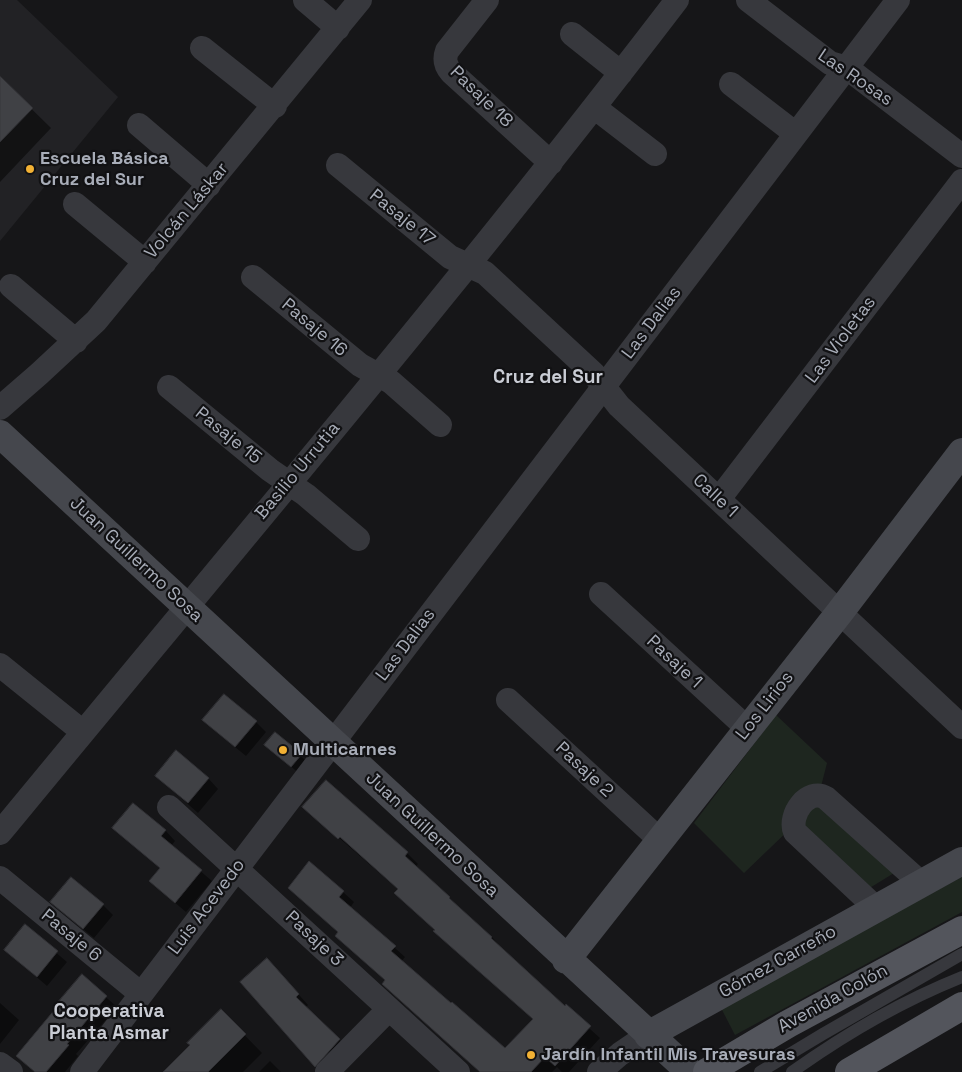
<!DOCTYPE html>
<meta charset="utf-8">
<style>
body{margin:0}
canvas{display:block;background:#161618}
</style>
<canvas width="962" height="1072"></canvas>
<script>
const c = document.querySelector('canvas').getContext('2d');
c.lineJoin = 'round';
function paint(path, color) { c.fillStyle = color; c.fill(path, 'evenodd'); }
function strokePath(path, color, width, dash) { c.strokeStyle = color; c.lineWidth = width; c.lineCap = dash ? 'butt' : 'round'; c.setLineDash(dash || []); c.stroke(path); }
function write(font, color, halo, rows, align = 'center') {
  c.font = font + ' "Space Grotesk",sans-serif'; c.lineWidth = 4.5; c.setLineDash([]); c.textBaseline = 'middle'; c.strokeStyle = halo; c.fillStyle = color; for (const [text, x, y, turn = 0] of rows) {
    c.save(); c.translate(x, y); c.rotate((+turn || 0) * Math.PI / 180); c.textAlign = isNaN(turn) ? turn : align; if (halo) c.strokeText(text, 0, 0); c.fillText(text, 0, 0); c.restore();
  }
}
paint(new Path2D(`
 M 0,0 L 17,0 L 118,97 L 0,241 Z`), '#222225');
paint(new Path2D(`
 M 776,715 L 827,763 L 817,802 L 894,873 L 868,889 L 794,825 L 744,873 L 694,823 Z
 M 962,877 L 962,912 L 735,1035 L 720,1006 Z`), '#1e261f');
paint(new Path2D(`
 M 0,78 L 51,128 L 0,182 Z
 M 256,722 L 266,732 L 246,756 L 214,730 Z
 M 275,734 L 311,765 L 302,776 L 266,745 Z
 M 156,776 L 208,778 L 218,789 L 198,813 Z
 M 315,817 L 407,853 L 418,864 L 415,867 L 492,937 L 502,948 L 501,949 L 600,1038 L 569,1072 L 562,1072 L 557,1067 L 552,1072 L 480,1072 L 386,981 L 347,947 L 336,936 L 339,932 L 300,899 L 343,892 L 354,902 L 350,908 L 405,957 L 401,962 L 505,1050 L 534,1020 L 446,942 L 399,890 Z
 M 114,828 L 165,830 L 175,841 L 171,846 L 212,881 L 186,912 L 161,891 L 161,869 Z
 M 103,905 L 113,915 L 94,938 L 62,912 Z
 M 25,926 L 67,962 L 47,986 L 5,950 Z
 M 277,970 L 308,1005 L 305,1008 L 350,1050 L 322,1072 L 315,1065 Z
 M 82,976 L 117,1007 L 76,1054 L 78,1056 L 65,1072 L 35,1072 L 17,1056 Z
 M 0,1003 L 19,1020 L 0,1044 Z
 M 221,1011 L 262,1053 L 243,1072 L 164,1072 L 192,1045 Z
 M 270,1061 L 281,1072 L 259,1072 Z`), '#0007');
const building = new Path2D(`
 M 0,76 L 33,108 L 0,142 Z
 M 224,694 L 257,721 L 235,747 L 202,720 Z
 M 275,732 L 302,754 L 291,767 L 264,745 Z
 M 176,750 L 209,778 L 188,803 L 155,776 Z
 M 326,780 L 408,852 L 405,856 L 450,897 L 449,898 L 492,937 L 491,938 L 565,1006 L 566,1004 L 591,1026 L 555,1066 L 545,1057 L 531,1072 L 480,1072 L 382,984 L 385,980 L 335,936 L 338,932 L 288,888 L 309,861 L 344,891 L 339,897 L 396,946 L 391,951 L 451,1003 L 452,1002 L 505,1048 L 533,1019 L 433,931 L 435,930 L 394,893 L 398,889 L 340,837 L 338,839 L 302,807 Z
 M 133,803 L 166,830 L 161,836 L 202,870 L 175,903 L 149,881 L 160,868 L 112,828 Z
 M 71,877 L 104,904 L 83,929 L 50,902 Z
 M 25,924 L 58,951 L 37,977 L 4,950 Z
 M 267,958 L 299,994 L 296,997 L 340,1039 L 315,1067 L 240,982 Z
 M 82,974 L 107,996 L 67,1044 L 69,1045 L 46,1072 L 35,1072 L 16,1056 L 56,1008 L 54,1007 Z
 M 221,1009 L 246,1034 L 208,1072 L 163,1072 L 190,1045 L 187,1043 Z`);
paint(building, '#404145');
strokePath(building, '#303034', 1);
strokePath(new Path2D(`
 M 760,1072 L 823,1034 L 962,954
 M 792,1072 C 845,1034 902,1001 962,977`), '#37383d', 12);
strokePath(new Path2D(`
 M 305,0 L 338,28
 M 487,0 L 447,51 C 444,59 445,65 451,72 L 551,163
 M 748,0 L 830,63 L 847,68 L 962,156
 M 572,34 L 621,73
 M 202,48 L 275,106
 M 731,84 L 796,134
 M 594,107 L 655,154
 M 139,125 L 209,185
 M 338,165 L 450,257 L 485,273 L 593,373 L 619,406 L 962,727
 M 75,204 L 145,262
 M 253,277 L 360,365 L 391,382 L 440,425
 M 11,286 L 76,341
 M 169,387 L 270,470 L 306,495 L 358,539
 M 0,408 L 39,374 L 96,321 L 360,0
 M 719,499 L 962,181
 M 601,594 L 748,729
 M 0,665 L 83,732
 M 508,700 L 660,840
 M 169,807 L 458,1072
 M 0,833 C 227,557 460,284 677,0
 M 0,878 L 141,994
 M 876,908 L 795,832 C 788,815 808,787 826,798 L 921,883
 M 0,1064 L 11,1072
 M 82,1072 L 898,0
 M 327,1072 L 389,1009
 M 599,1072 L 620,1054 L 648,1035`), '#37383d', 24);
strokePath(new Path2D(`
 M 0,434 L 690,1072
 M 566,960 L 840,612 L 962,452
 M 648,1035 L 962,861`), '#45474d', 28);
strokePath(new Path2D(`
 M 707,1072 L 788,1024 L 962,930
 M 849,1072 L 962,1006`), '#53555c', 28);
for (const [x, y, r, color] of [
 [30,169,5,"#f2b134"],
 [283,750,5,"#f2b134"],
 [531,1055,5,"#f2b134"]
]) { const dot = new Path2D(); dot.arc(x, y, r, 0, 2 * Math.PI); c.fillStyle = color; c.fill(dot); strokePath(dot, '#111113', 2); }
write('18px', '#a8adb8', '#111113', [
 ["Las Rosas",855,78,34],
 ["Pasaje 18",481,97,44],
 ["Volcán Láskar",187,211,-50],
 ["Pasaje 17",402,218,39],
 ["Las Dalias",652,323,-53],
 ["Pasaje 16",314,328,40],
 ["Las Violetas",841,340,-53],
 ["Pasaje 15",228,436,39],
 ["Basilio Urrutia",298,471,-50],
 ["Calle 1",715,496,43],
 ["Juan Guillermo Sosa",136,560,43],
 ["Las Dalias",406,645,-53],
 ["Pasaje 1",674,662,43],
 ["Los Lirios",765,706,-52],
 ["Pasaje 2",584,770,43],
 ["Juan Guillermo Sosa",432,835,43],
 ["Luis Acevedo",207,907,-53],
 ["Pasaje 6",71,936,39],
 ["Pasaje 3",314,939,43],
 ["Gómez Carreño",778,962,-29],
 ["Avenida Colón",833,999,-29]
]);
write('bold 18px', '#a8adb8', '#111113', [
 ["Escuela Básica",40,159],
 ["Cruz del Sur",40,180],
 ["Multicarnes",293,750],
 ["Jardín Infantil Mis Travesuras",541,1055]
], 'left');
write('bold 19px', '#c9ccd4', '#111113', [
 ["Cruz del Sur",548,378],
 ["Cooperativa",109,1012],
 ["Planta Asmar",109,1034]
]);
</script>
